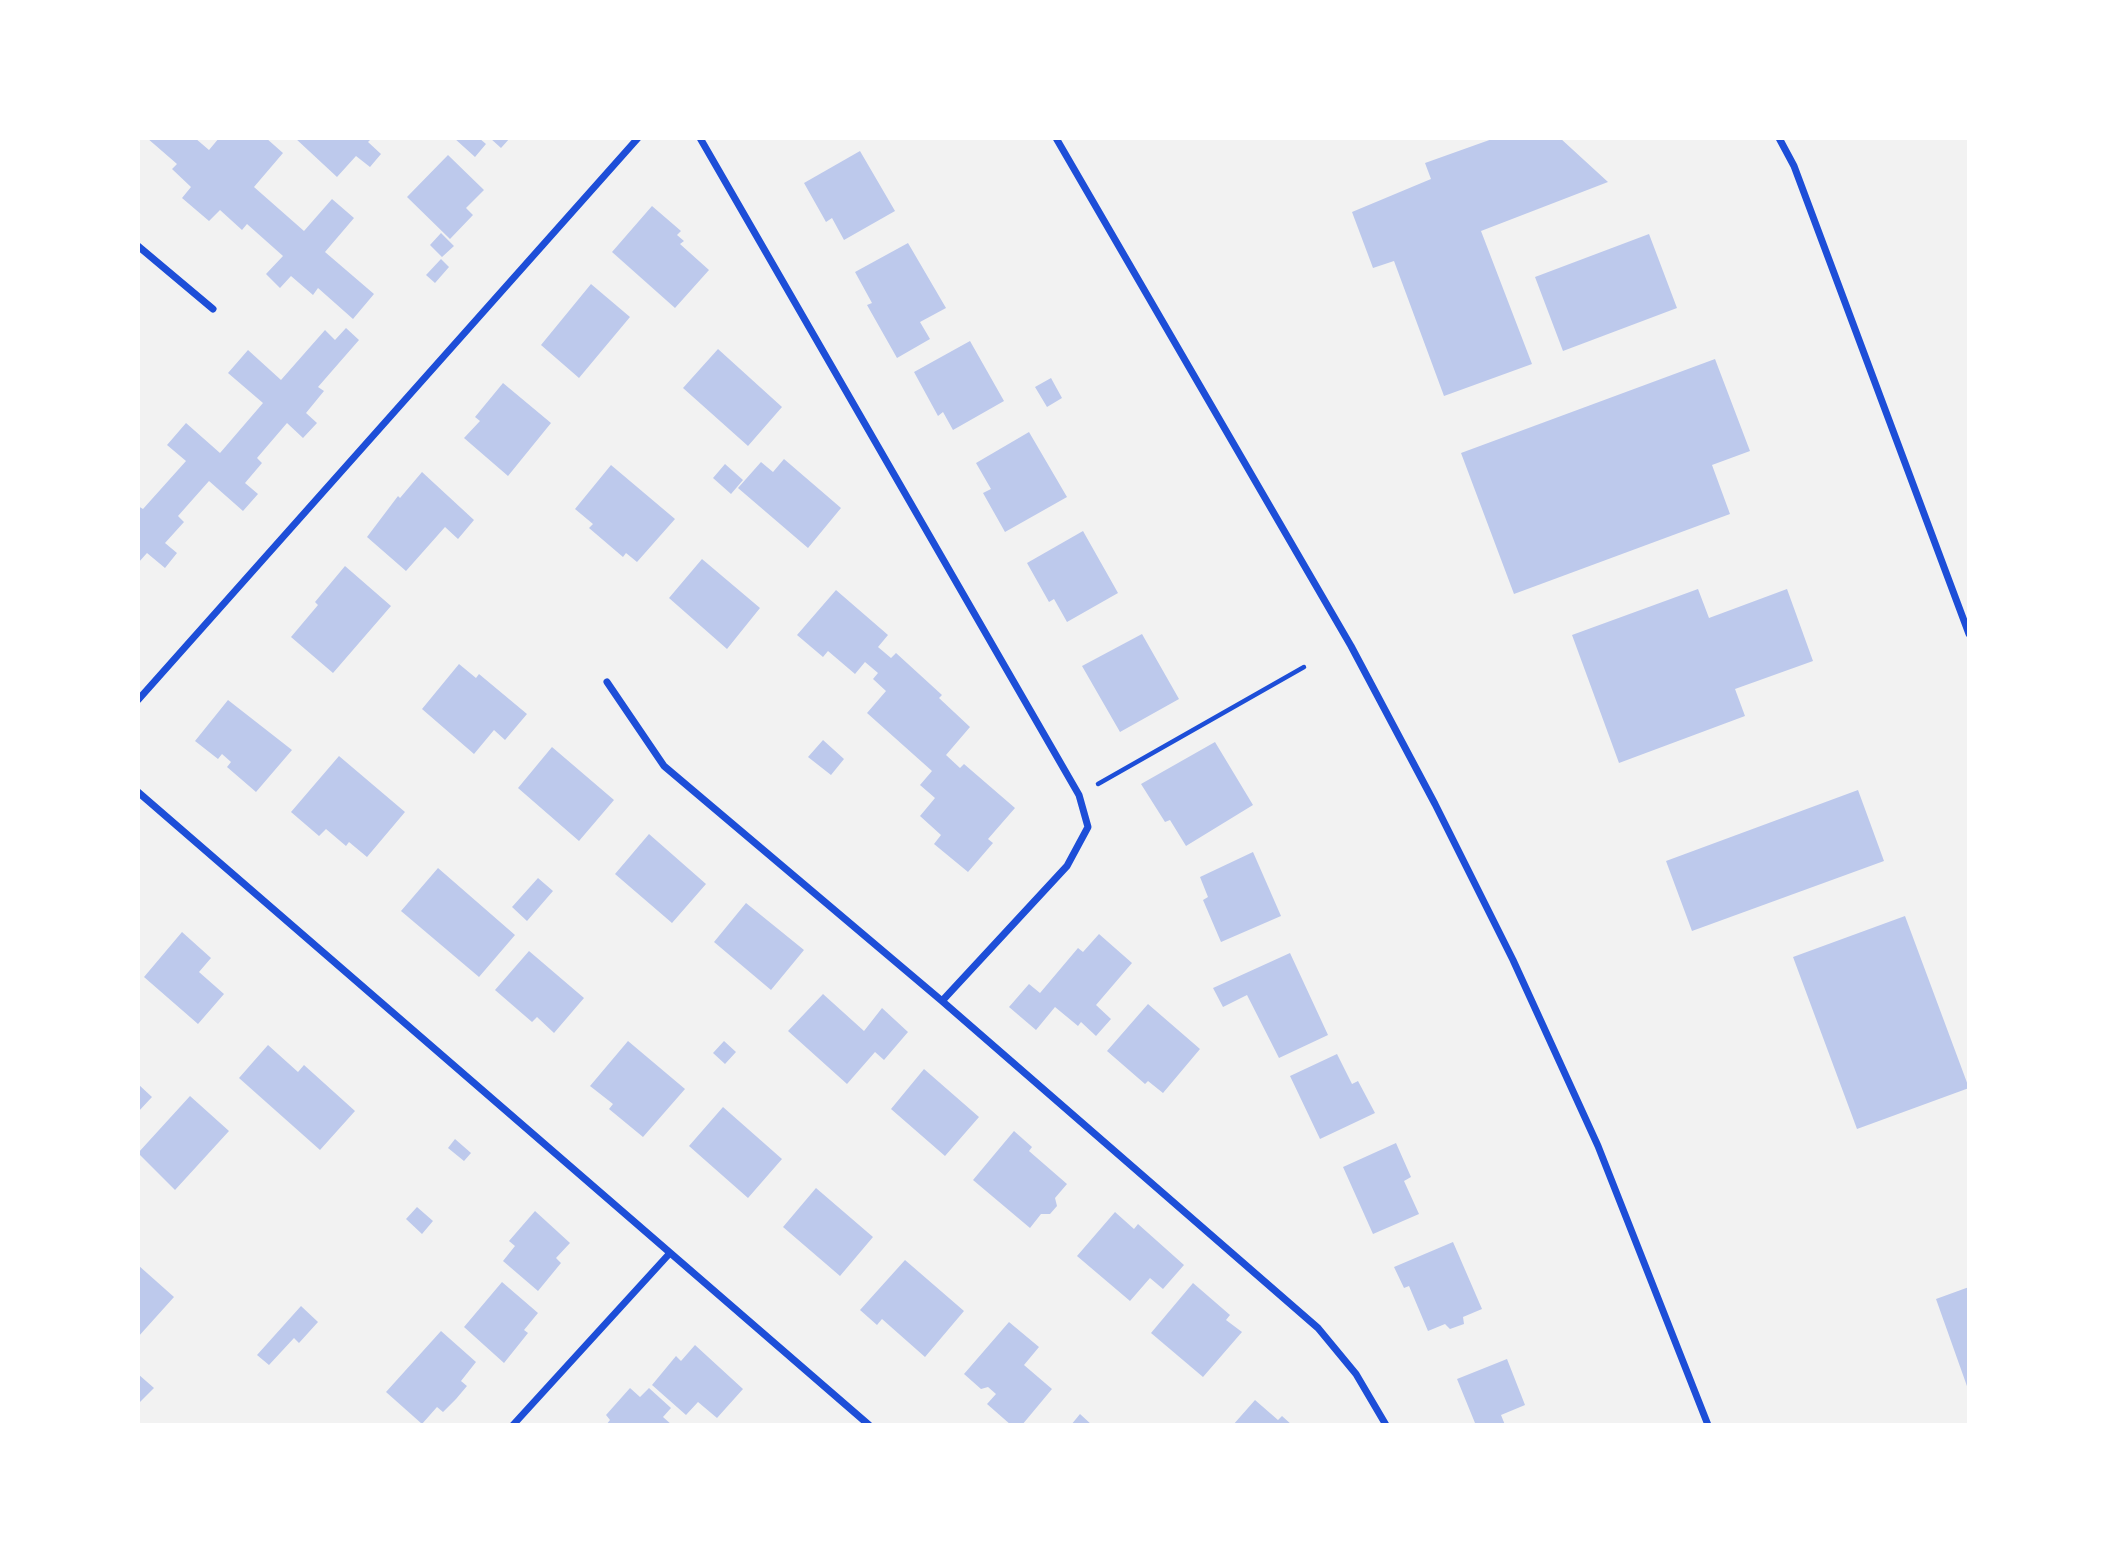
<!DOCTYPE html>
<style>
body{margin:0}
#map{position:relative;width:2107px;height:1563px;overflow:hidden;background:#f2f2f2;font-family:"Nunito Sans",sans-serif}
canvas{display:block}
.frame{position:absolute;inset:0;border:140px solid #fff;pointer-events:none}
</style>
<div id="map">
<canvas width="2107" height="1563"></canvas>
<div class="frame"></div>
</div>
<script>
const c = document.querySelector('canvas').getContext('2d');
c.lineJoin = 'round';
function paint(path, color) { c.fillStyle = color; c.fill(path, 'evenodd'); }
function strokePath(path, color, width, dash) { c.strokeStyle = color; c.lineWidth = width; c.lineCap = dash ? 'butt' : 'round'; c.setLineDash(dash || []); c.stroke(path); }
paint(new Path2D(`
 M 147,138 L 195,138 L 209,150 L 219,138 L 266,138 L 283,153 L 254,187 L 304,231 L 332,199 L 354,218 L 325,252 L 374,294 L 353,319 L 318,288 L 313,295 L 291,276 L 280,288 L 266,274 L 283,256 L 247,224 L 242,230 L 220,210 L 209,221 L 182,198 L 191,187 L 172,169 L 177,164 Z
 M 295,138 L 372,138 L 368,142 L 381,154 L 370,167 L 356,156 L 337,177 Z
 M 454,138 L 479,138 L 486,144 L 475,157 Z
 M 490,138 L 510,138 L 501,148 Z
 M 1495,138 L 1560,138 L 1608,182 L 1481,231 L 1532,364 L 1444,396 L 1394,261 L 1373,268 L 1352,212 L 1431,179 L 1425,163 Z
 M 860,151 L 895,211 L 844,240 L 832,218 L 826,222 L 804,183 Z
 M 448,155 L 484,190 L 466,208 L 473,215 L 450,239 L 407,197 Z
 M 652,206 L 681,231 L 677,235 L 684,241 L 680,244 L 709,270 L 675,308 L 612,252 Z
 M 441,233 L 454,246 L 442,257 L 430,245 Z
 M 1649,234 L 1677,308 L 1563,351 L 1535,277 Z
 M 908,243 L 946,308 L 920,322 L 930,339 L 897,358 L 867,305 L 872,303 L 855,272 Z
 M 441,259 L 449,267 L 435,283 L 426,275 Z
 M 591,284 L 630,317 L 579,378 L 541,345 Z
 M 346,328 L 359,340 L 318,387 L 324,391 L 306,413 L 317,423 L 303,438 L 287,423 L 257,458 L 262,463 L 245,483 L 258,494 L 243,511 L 209,481 L 178,516 L 184,522 L 165,543 L 177,553 L 165,568 L 147,553 L 138,563 L 138,506 L 143,509 L 186,461 L 167,445 L 186,423 L 220,453 L 263,403 L 228,373 L 248,350 L 281,380 L 325,330 L 335,340 Z
 M 970,341 L 1004,401 L 953,430 L 943,412 L 938,416 L 914,372 Z
 M 718,349 L 782,407 L 748,446 L 683,388 Z
 M 1715,359 L 1750,451 L 1712,465 L 1730,514 L 1514,594 L 1461,453 Z
 M 1051,378 L 1062,398 L 1047,407 L 1035,387 Z
 M 503,383 L 551,423 L 508,476 L 464,438 L 480,421 L 475,417 Z
 M 1029,432 L 1067,497 L 1005,532 L 983,493 L 991,489 L 976,463 Z
 M 784,459 L 841,508 L 808,548 L 738,488 L 761,462 L 773,472 Z
 M 725,464 L 743,480 L 731,494 L 713,478 Z
 M 611,465 L 675,519 L 637,562 L 626,553 L 623,557 L 589,528 L 593,524 L 575,509 Z
 M 422,472 L 474,520 L 458,539 L 445,527 L 406,571 L 367,537 L 398,496 L 400,498 Z
 M 1083,531 L 1118,593 L 1067,622 L 1054,599 L 1049,602 L 1027,563 Z
 M 702,559 L 760,608 L 727,649 L 669,598 Z
 M 345,566 L 391,606 L 333,673 L 291,637 L 318,605 L 315,602 Z
 M 1698,589 L 1709,618 L 1787,589 L 1813,661 L 1735,689 L 1745,716 L 1619,763 L 1572,635 Z
 M 836,590 L 888,635 L 878,647 L 891,658 L 896,653 L 942,695 L 939,698 L 970,727 L 946,755 L 960,768 L 964,764 L 1015,808 L 988,839 L 993,843 L 968,872 L 934,844 L 941,835 L 920,816 L 935,798 L 920,785 L 932,771 L 867,713 L 886,691 L 873,679 L 878,673 L 865,662 L 855,674 L 828,651 L 823,657 L 797,635 Z
 M 1142,634 L 1179,699 L 1120,732 L 1082,666 Z
 M 459,664 L 476,678 L 479,674 L 527,714 L 505,740 L 494,730 L 474,754 L 422,709 Z
 M 228,700 L 292,750 L 256,792 L 227,767 L 231,762 L 222,754 L 218,759 L 195,741 Z
 M 823,740 L 844,759 L 831,775 L 808,757 Z
 M 1215,742 L 1253,805 L 1186,846 L 1170,820 L 1165,822 L 1141,784 Z
 M 552,747 L 614,800 L 579,841 L 518,788 Z
 M 339,756 L 405,812 L 367,857 L 349,842 L 346,846 L 326,829 L 319,836 L 291,812 Z
 M 1858,790 L 1884,861 L 1692,931 L 1666,861 Z
 M 649,834 L 706,884 L 672,923 L 615,874 Z
 M 1253,852 L 1281,916 L 1221,942 L 1203,900 L 1208,897 L 1200,877 Z
 M 438,868 L 515,935 L 479,977 L 401,911 Z
 M 538,878 L 553,891 L 527,921 L 512,907 Z
 M 746,903 L 804,950 L 771,990 L 714,942 Z
 M 1905,916 L 1969,1088 L 1857,1129 L 1793,957 Z
 M 182,932 L 211,958 L 199,972 L 224,994 L 198,1024 L 144,977 Z
 M 1099,934 L 1132,963 L 1096,1005 L 1111,1019 L 1096,1036 L 1081,1022 L 1078,1026 L 1055,1007 L 1036,1030 L 1009,1007 L 1029,984 L 1040,993 L 1078,948 L 1083,952 Z
 M 529,951 L 584,998 L 554,1033 L 537,1017 L 532,1022 L 495,990 Z
 M 1290,953 L 1328,1035 L 1279,1058 L 1247,995 L 1223,1007 L 1213,988 Z
 M 823,994 L 864,1031 L 882,1008 L 908,1032 L 884,1060 L 875,1052 L 847,1084 L 788,1031 Z
 M 1148,1004 L 1200,1049 L 1163,1093 L 1148,1081 L 1145,1084 L 1107,1051 Z
 M 628,1041 L 685,1089 L 643,1137 L 609,1109 L 613,1104 L 590,1086 Z
 M 724,1041 L 736,1052 L 725,1064 L 713,1053 Z
 M 268,1045 L 298,1072 L 304,1065 L 355,1111 L 320,1150 L 239,1078 Z
 M 1337,1054 L 1352,1084 L 1358,1081 L 1375,1113 L 1320,1139 L 1290,1076 Z
 M 924,1069 L 979,1117 L 945,1156 L 891,1109 Z
 M 138,1084 L 152,1097 L 138,1112 Z
 M 190,1096 L 229,1131 L 175,1190 L 138,1153 Z
 M 723,1107 L 782,1159 L 748,1198 L 689,1146 Z
 M 1014,1131 L 1032,1147 L 1029,1151 L 1067,1184 L 1055,1198 L 1057,1206 L 1050,1214 L 1041,1214 L 1030,1228 L 973,1180 Z
 M 455,1139 L 471,1153 L 464,1161 L 448,1148 Z
 M 1396,1143 L 1411,1177 L 1404,1181 L 1419,1214 L 1373,1234 L 1343,1167 Z
 M 816,1188 L 873,1237 L 840,1276 L 783,1227 Z
 M 417,1207 L 433,1221 L 422,1234 L 406,1219 Z
 M 535,1211 L 570,1243 L 556,1258 L 561,1263 L 538,1291 L 503,1261 L 515,1246 L 509,1241 Z
 M 1115,1212 L 1134,1229 L 1138,1224 L 1184,1265 L 1163,1289 L 1150,1278 L 1130,1301 L 1077,1256 Z
 M 1453,1242 L 1482,1309 L 1463,1317 L 1464,1324 L 1450,1329 L 1445,1324 L 1428,1331 L 1409,1286 L 1404,1288 L 1394,1267 Z
 M 905,1260 L 964,1311 L 925,1357 L 882,1319 L 877,1325 L 860,1310 Z
 M 138,1265 L 174,1297 L 138,1337 Z
 M 502,1282 L 538,1313 L 524,1330 L 528,1333 L 504,1363 L 464,1327 Z
 M 1193,1283 L 1230,1315 L 1226,1320 L 1242,1332 L 1203,1377 L 1151,1333 Z
 M 1969,1287 L 1969,1389 L 1968,1389 L 1936,1299 Z
 M 301,1306 L 318,1322 L 299,1343 L 294,1338 L 269,1365 L 257,1355 Z
 M 1009,1322 L 1039,1347 L 1024,1365 L 1052,1389 L 1022,1425 L 1011,1425 L 987,1404 L 996,1394 L 988,1387 L 981,1389 L 964,1374 Z
 M 441,1331 L 476,1362 L 461,1381 L 467,1386 L 456,1399 L 443,1412 L 437,1407 L 422,1424 L 386,1392 Z
 M 695,1345 L 743,1389 L 717,1418 L 698,1402 L 686,1415 L 652,1385 L 676,1356 L 681,1361 Z
 M 1507,1359 L 1525,1405 L 1501,1415 L 1505,1425 L 1470,1425 L 1475,1423 L 1457,1379 Z
 M 138,1374 L 154,1388 L 138,1404 Z
 M 630,1388 L 640,1397 L 649,1388 L 671,1408 L 663,1417 L 672,1425 L 606,1425 L 610,1420 L 606,1415 Z
 M 1255,1400 L 1278,1420 L 1282,1416 L 1292,1425 L 1233,1425 Z
 M 1080,1414 L 1092,1425 L 1071,1425 Z`), '#bdc9ec');
strokePath(new Path2D(`
 M 1098,784 L 1304,667`), '#1d4ed8', 4.5);
strokePath(new Path2D(`
 M 700,138 L 1079,795 L 1088,827 L 1067,866 L 942,1001
 M 1056,138 L 1351,646 L 1435,804 L 1513,960 L 1598,1146 L 1708,1425
 M 1779,138 L 1794,166 L 1969,634
 M 138,246 L 213,309
 M 607,682 L 664,766 L 942,1001 L 1318,1328 L 1356,1374 L 1386,1425
 M 138,700 L 638,138
 M 138,792 L 869,1425
 M 513,1425 L 670,1253`), '#1d4ed8', 7);
</script>
